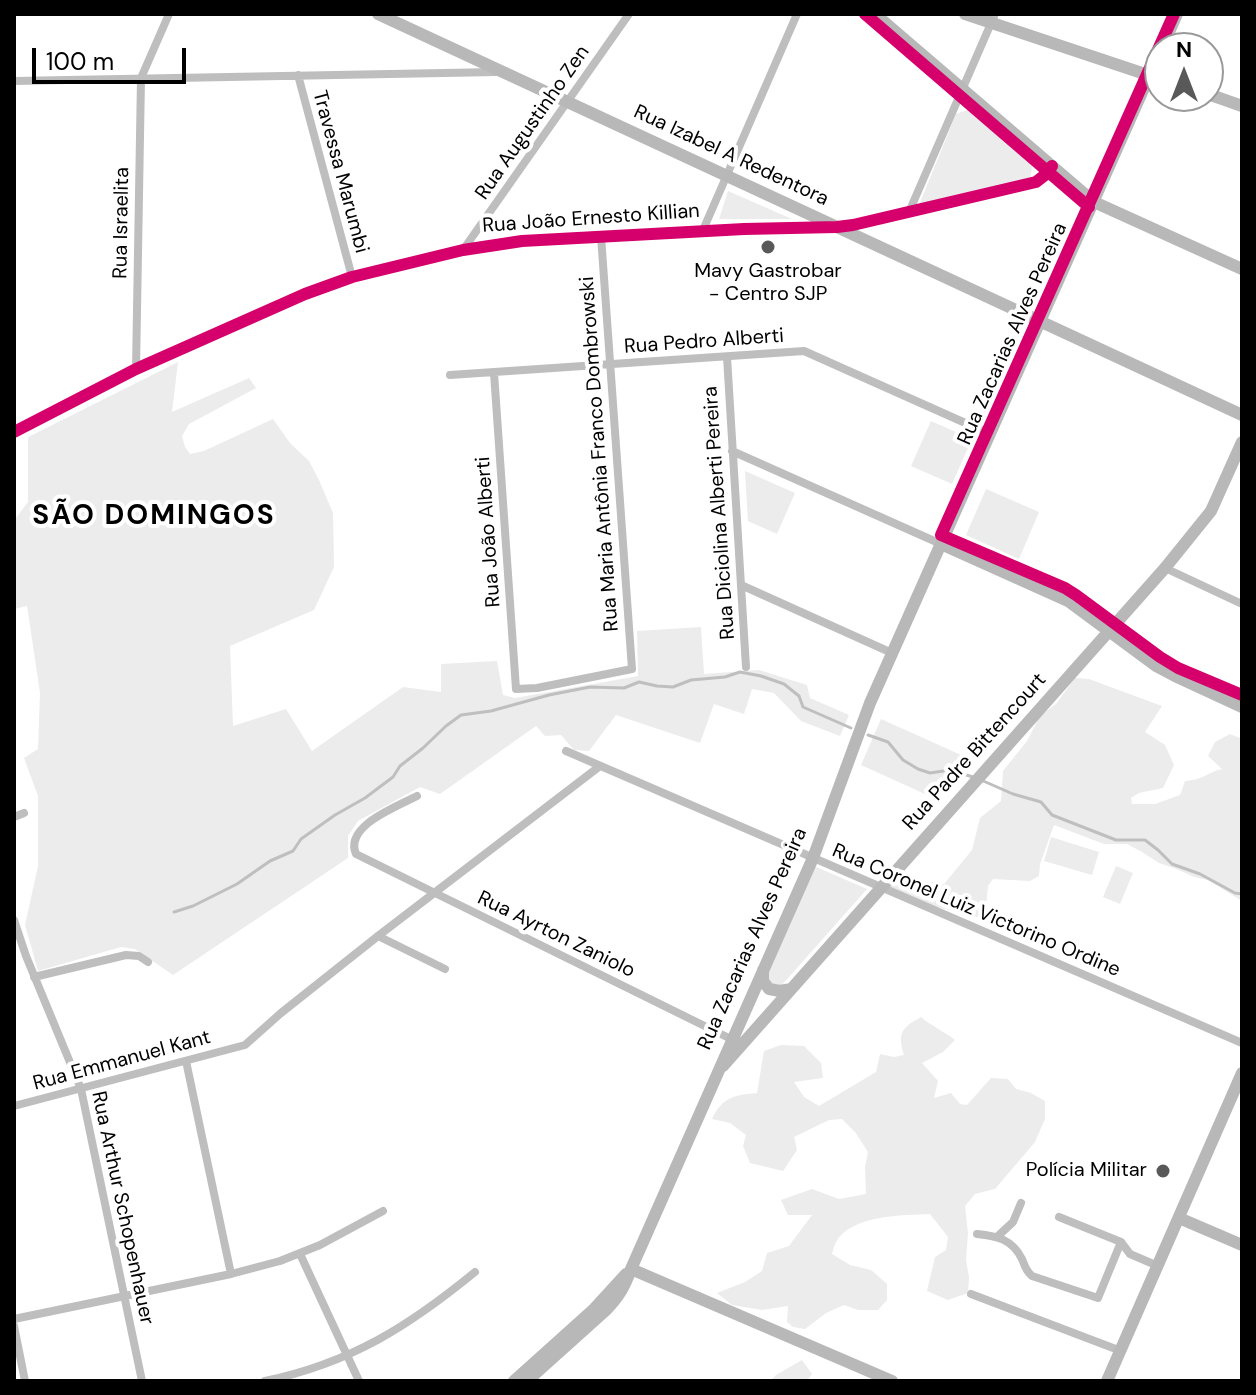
<!DOCTYPE html>
<meta charset="utf-8">
<style>
body{margin:0}
#map{position:relative;width:1256px;height:1395px;overflow:hidden;background:#fff;font-family:"DM Sans",sans-serif}
canvas{display:block}
.frame{position:absolute;inset:0;border:16px solid #000;pointer-events:none}
.north{position:absolute;left:1144px;top:32px;width:80px;height:80px;box-sizing:border-box;background:#fff;border:2px solid #999;border-radius:50%;rotate:0deg;font-size:22px;font-weight:700;line-height:32px;text-align:center;color:#000}
.north::after{content:'';display:block;margin:auto;width:28px;height:36px;background:#595959;clip-path:polygon(50% 0,100% 100%,50% 72%,0 100%)}
.scale{position:absolute;left:32px;top:48px;width:154px;height:36px;box-sizing:border-box;border:4px solid #000;border-top:0;padding-left:10px;font-size:24px;line-height:28px;white-space:nowrap;color:#000;-webkit-text-stroke:6px #fff;paint-order:stroke}
</style>
<div id="map">
<canvas width="1256" height="1395"></canvas>
<div class="frame"></div>
<div class="north">N</div>
<div class="scale">100 m</div>
</div>
<script>
const c = document.querySelector('canvas').getContext('2d');
c.lineJoin = 'round';
function paint(path, color) { c.fillStyle = color; c.fill(path, 'evenodd'); }
function strokePath(path, color, width, dash) { c.strokeStyle = color; c.lineWidth = width; c.lineCap = dash ? 'butt' : 'round'; c.setLineDash(dash || []); c.stroke(path); }
function write(font, color, halo, rows, align = 'center') {
  c.font = font + ' "DM Sans",sans-serif'; c.lineWidth = 8; c.setLineDash([]); c.textBaseline = 'middle'; c.strokeStyle = halo; c.fillStyle = color; for (const [text, x, y, turn = 0] of rows) {
    c.save(); c.translate(x, y); c.rotate((+turn || 0) * Math.PI / 180); c.textAlign = isNaN(turn) ? turn : align; if (halo) c.strokeText(text, 0, 0); c.fillText(text, 0, 0); c.restore();
  }
}
paint(new Path2D(`
 M 970,109 L 1033,163 L 1030,178 L 919,205 L 956,114 Z
 M 728,191 L 792,219 L 719,219 Z
 M 178,362 L 172,412 L 249,378 L 256,388 L 189,424 L 182,436 L 185,447 L 190,454 L 204,451 L 273,419 L 290,443 L 309,461 L 319,480 L 333,513 L 334,567 L 314,610 L 230,646 L 233,726 L 286,709 L 312,751 L 403,687 L 441,692 L 441,664 L 497,661 L 503,695 L 515,698 L 638,676 L 637,631 L 701,627 L 704,674 L 759,670 L 807,685 L 810,698 L 849,715 L 840,736 L 801,721 L 774,693 L 752,689 L 744,714 L 714,704 L 700,743 L 616,715 L 589,751 L 574,750 L 561,735 L 545,736 L 536,726 L 440,794 L 420,787 L 358,821 L 348,836 L 348,858 L 173,975 L 135,949 L 121,947 L 38,971 L 25,925 L 38,866 L 38,796 L 24,758 L 38,749 L 40,693 L 27,606 L 14,609 L 16,518 L 28,502 L 28,437 Z
 M 931,421 L 972,439 L 952,484 L 911,466 Z
 M 745,471 L 795,493 L 777,534 L 748,521 Z
 M 986,489 L 1039,512 L 1019,559 L 966,535 Z
 M 1075,678 L 1089,679 L 1162,706 L 1145,732 L 1165,745 L 1174,765 L 1163,788 L 1139,793 L 1131,798 L 1132,804 L 1155,804 L 1180,795 L 1185,781 C 1203,780 1206,773 1222,769 L 1208,756 L 1215,742 L 1230,734 L 1242,739 L 1242,901 L 1208,880 L 1194,877 L 1179,870 L 1159,863 L 1142,852 L 1127,844 L 1104,844 L 1054,825 L 1040,864 L 1039,876 L 1030,881 L 993,879 L 988,886 L 986,907 L 977,917 L 933,906 L 889,887 L 898,869 L 919,880 L 944,884 L 972,850 L 980,818 L 1001,801 L 1003,771 L 1027,741 L 1040,716 L 1056,704 Z
 M 881,719 L 970,759 L 936,799 L 861,765 Z
 M 1051,837 L 1099,852 L 1092,875 L 1044,861 Z
 M 814,866 L 867,889 L 781,986 L 772,985 L 767,976 Z
 M 1116,866 L 1133,873 L 1120,904 L 1103,897 Z
 M 921,1017 C 931,1026 944,1031 955,1040 L 943,1052 L 922,1063 L 938,1081 L 934,1098 L 951,1093 L 960,1104 L 967,1105 L 991,1078 L 1008,1079 L 1016,1089 L 1031,1093 L 1045,1101 L 1045,1119 L 1035,1142 L 995,1189 L 975,1194 L 965,1206 L 968,1233 L 966,1260 L 969,1277 L 968,1293 L 948,1300 L 927,1291 L 935,1257 L 946,1250 L 948,1237 L 930,1214 C 903,1215 851,1215 836,1242 C 834,1246 833,1250 832,1254 L 850,1265 L 871,1270 L 887,1284 L 887,1300 L 878,1310 L 858,1310 L 844,1305 L 826,1313 L 805,1329 L 793,1327 L 787,1322 L 788,1306 L 762,1310 L 732,1305 L 717,1293 L 745,1282 L 762,1271 L 767,1253 L 789,1246 L 812,1215 L 788,1215 L 781,1200 L 812,1189 L 839,1199 L 866,1194 L 865,1167 L 868,1152 L 855,1132 L 842,1119 L 829,1120 L 794,1137 L 797,1150 L 783,1171 L 750,1163 L 743,1146 L 746,1135 L 730,1123 L 712,1119 C 722,1097 735,1095 757,1093 L 764,1051 L 781,1045 L 804,1046 L 821,1063 L 823,1078 L 794,1082 L 804,1097 L 819,1106 L 876,1072 L 880,1054 L 894,1057 L 904,1055 C 897,1032 902,1028 921,1017 Z
 M 802,1360 L 812,1374 L 807,1381 L 770,1381 L 776,1375 Z`), '#ececec');
strokePath(new Path2D(`
 M 868,735 L 888,742 L 903,760 L 918,769 L 930,773 L 950,770 L 973,777
 M 981,780 L 1013,794 L 1041,802 L 1052,815 L 1116,840 L 1145,840 L 1158,850 L 1172,864 L 1200,874 L 1235,893 L 1242,894
 M 174,912 L 193,906 L 237,884 L 270,861 L 293,851 L 301,839 L 335,815 L 365,798 L 393,777 L 400,766 L 423,748 L 446,726 L 461,715 L 491,711 L 549,695 L 590,687 L 624,688 L 639,682 L 657,686 L 673,687 L 691,680 L 725,677 L 740,672 L 761,676 L 784,684 L 799,696 L 803,707 L 851,728`), '#bfbfbf', 3);
strokePath(new Path2D(`
 M 298,75 L 352,277
 M 14,81 L 497,72
 M 909,212 L 995,14
 M 703,230 L 797,14
 M 463,250 L 629,14
 M 727,357 L 746,667
 M 136,369 L 141,78 L 169,14
 M 494,373 L 516,689 L 537,688 L 632,669 L 601,236
 M 450,375 L 804,351 L 990,434
 M 14,432 L 136,369 L 305,294 L 352,277 L 463,250 L 522,241 L 744,229 L 837,227 L 853,225 L 1036,182 L 1045,175 L 1052,166
 M 732,451 L 941,544
 M 1165,568 L 1242,604
 M 741,585 L 892,653
 M 566,751 L 1242,1043
 M 417,796 C 396,807 344,826 356,854 L 735,1041
 M 14,817 L 24,813
 M 14,920 L 26,956 L 81,1089 L 142,1381
 M 378,936 L 445,969
 M 34,977 L 126,955 L 139,956 L 148,962
 M 186,1061 L 231,1274
 M 14,1106 L 245,1045 L 281,1013 L 378,936 L 600,766
 M 1059,1217 L 1121,1242 L 1130,1254 L 1158,1266
 M 977,1234 C 997,1236 1012,1239 1022,1259 C 1025,1266 1025,1270 1032,1276 L 1098,1298 L 1121,1242
 M 998,1236 L 1013,1222 L 1021,1203
 M 300,1254 L 359,1381
 M 971,1294 L 1121,1351
 M 14,1319 L 231,1274 L 280,1261 L 320,1245 L 383,1211
 M 14,1326 L 25,1381
 M 265,1381 C 351,1363 409,1326 475,1272`), '#bebebe', 8);
strokePath(new Path2D(`
 M 378,14 L 1242,415
 M 875,14 L 1094,202 L 1242,269
 M 965,14 L 1160,79
 M 1162,48 L 1177,14
 M 1208,94 L 1242,106
 M 941,544 L 1068,601 L 1156,666 L 1175,676 L 1242,707
 M 763,970 L 763,981 L 769,989 L 780,991 L 791,989
 M 723,1066 L 1165,568 L 1211,511 L 1242,442
 M 1179,1218 L 1242,1245
 M 631,1269 L 892,1381
 M 514,1381 L 593,1310 L 626,1274
 M 527,1381 L 606,1310 C 619,1297 625,1286 631,1269 L 813,858 L 870,703 L 1160,52
 M 1107,1381 L 1242,1073`), '#b8b8b8', 12);
strokePath(new Path2D(`
 M 865,14 L 1089,207
 M 1174,14 L 941,535 L 1065,588 L 1076,595 L 1160,657 L 1178,668 L 1242,695
 M 14,432 L 136,369 L 305,294 L 352,277 L 463,250 L 522,241 L 744,229 L 837,227 L 853,225 L 1036,182 L 1045,175 L 1052,166`), '#d6006c', 12);
for (const [x, y, r, color] of [
 [768,247,8,"#595959"],
 [1163,1171,8,"#595959"]
]) { const dot = new Path2D(); dot.arc(x, y, r, 0, 2 * Math.PI); c.fillStyle = color; c.fill(dot); strokePath(dot, '#fff', 3); }
write('20px', '#000', '#fff', [
 ["Rua Augustinho Zen",533,123,-55],
 ["Rua Izabel A Redentora",731,156,25],
 ["Travessa Marumbi",340,172,75],
 ["Rua João Ernesto Killian",591,219,-4],
 ["Rua Israelita",122,223,-89],
 ["Rua Zacarias Alves Pereira",1013,334,-66],
 ["Rua Pedro Alberti",704,342,-4],
 ["Rua Maria Antônia Franco Dombrowski",600,454,-94],
 ["Rua Diciolina Alberti Pereira",720,513,-94],
 ["Rua João Alberti",489,532,-94],
 ["Rua Padre Bittencourt",975,752,-48],
 ["Rua Coronel Luiz Victorino Ordine",976,911,23],
 ["Rua Ayrton Zaniolo",556,935,26],
 ["Rua Zacarias Alves Pereira",753,939,-66],
 ["Rua Emmanuel Kant",122,1061,-15],
 ["Rua Arthur Schopenhauer",122,1208,78]
]);
write('20px', '#000', '#fff', [
 ["Mavy Gastrobar",768,272],
 ["- Centro SJP",768,295],
 ["Polícia Militar",1147,1171,"right"]
]);
c.letterSpacing = '2px';
write('bold 28px', '#000', '#fff', [
 ["SÃO DOMINGOS",154,517]
]);
c.letterSpacing = '0px';
</script>
